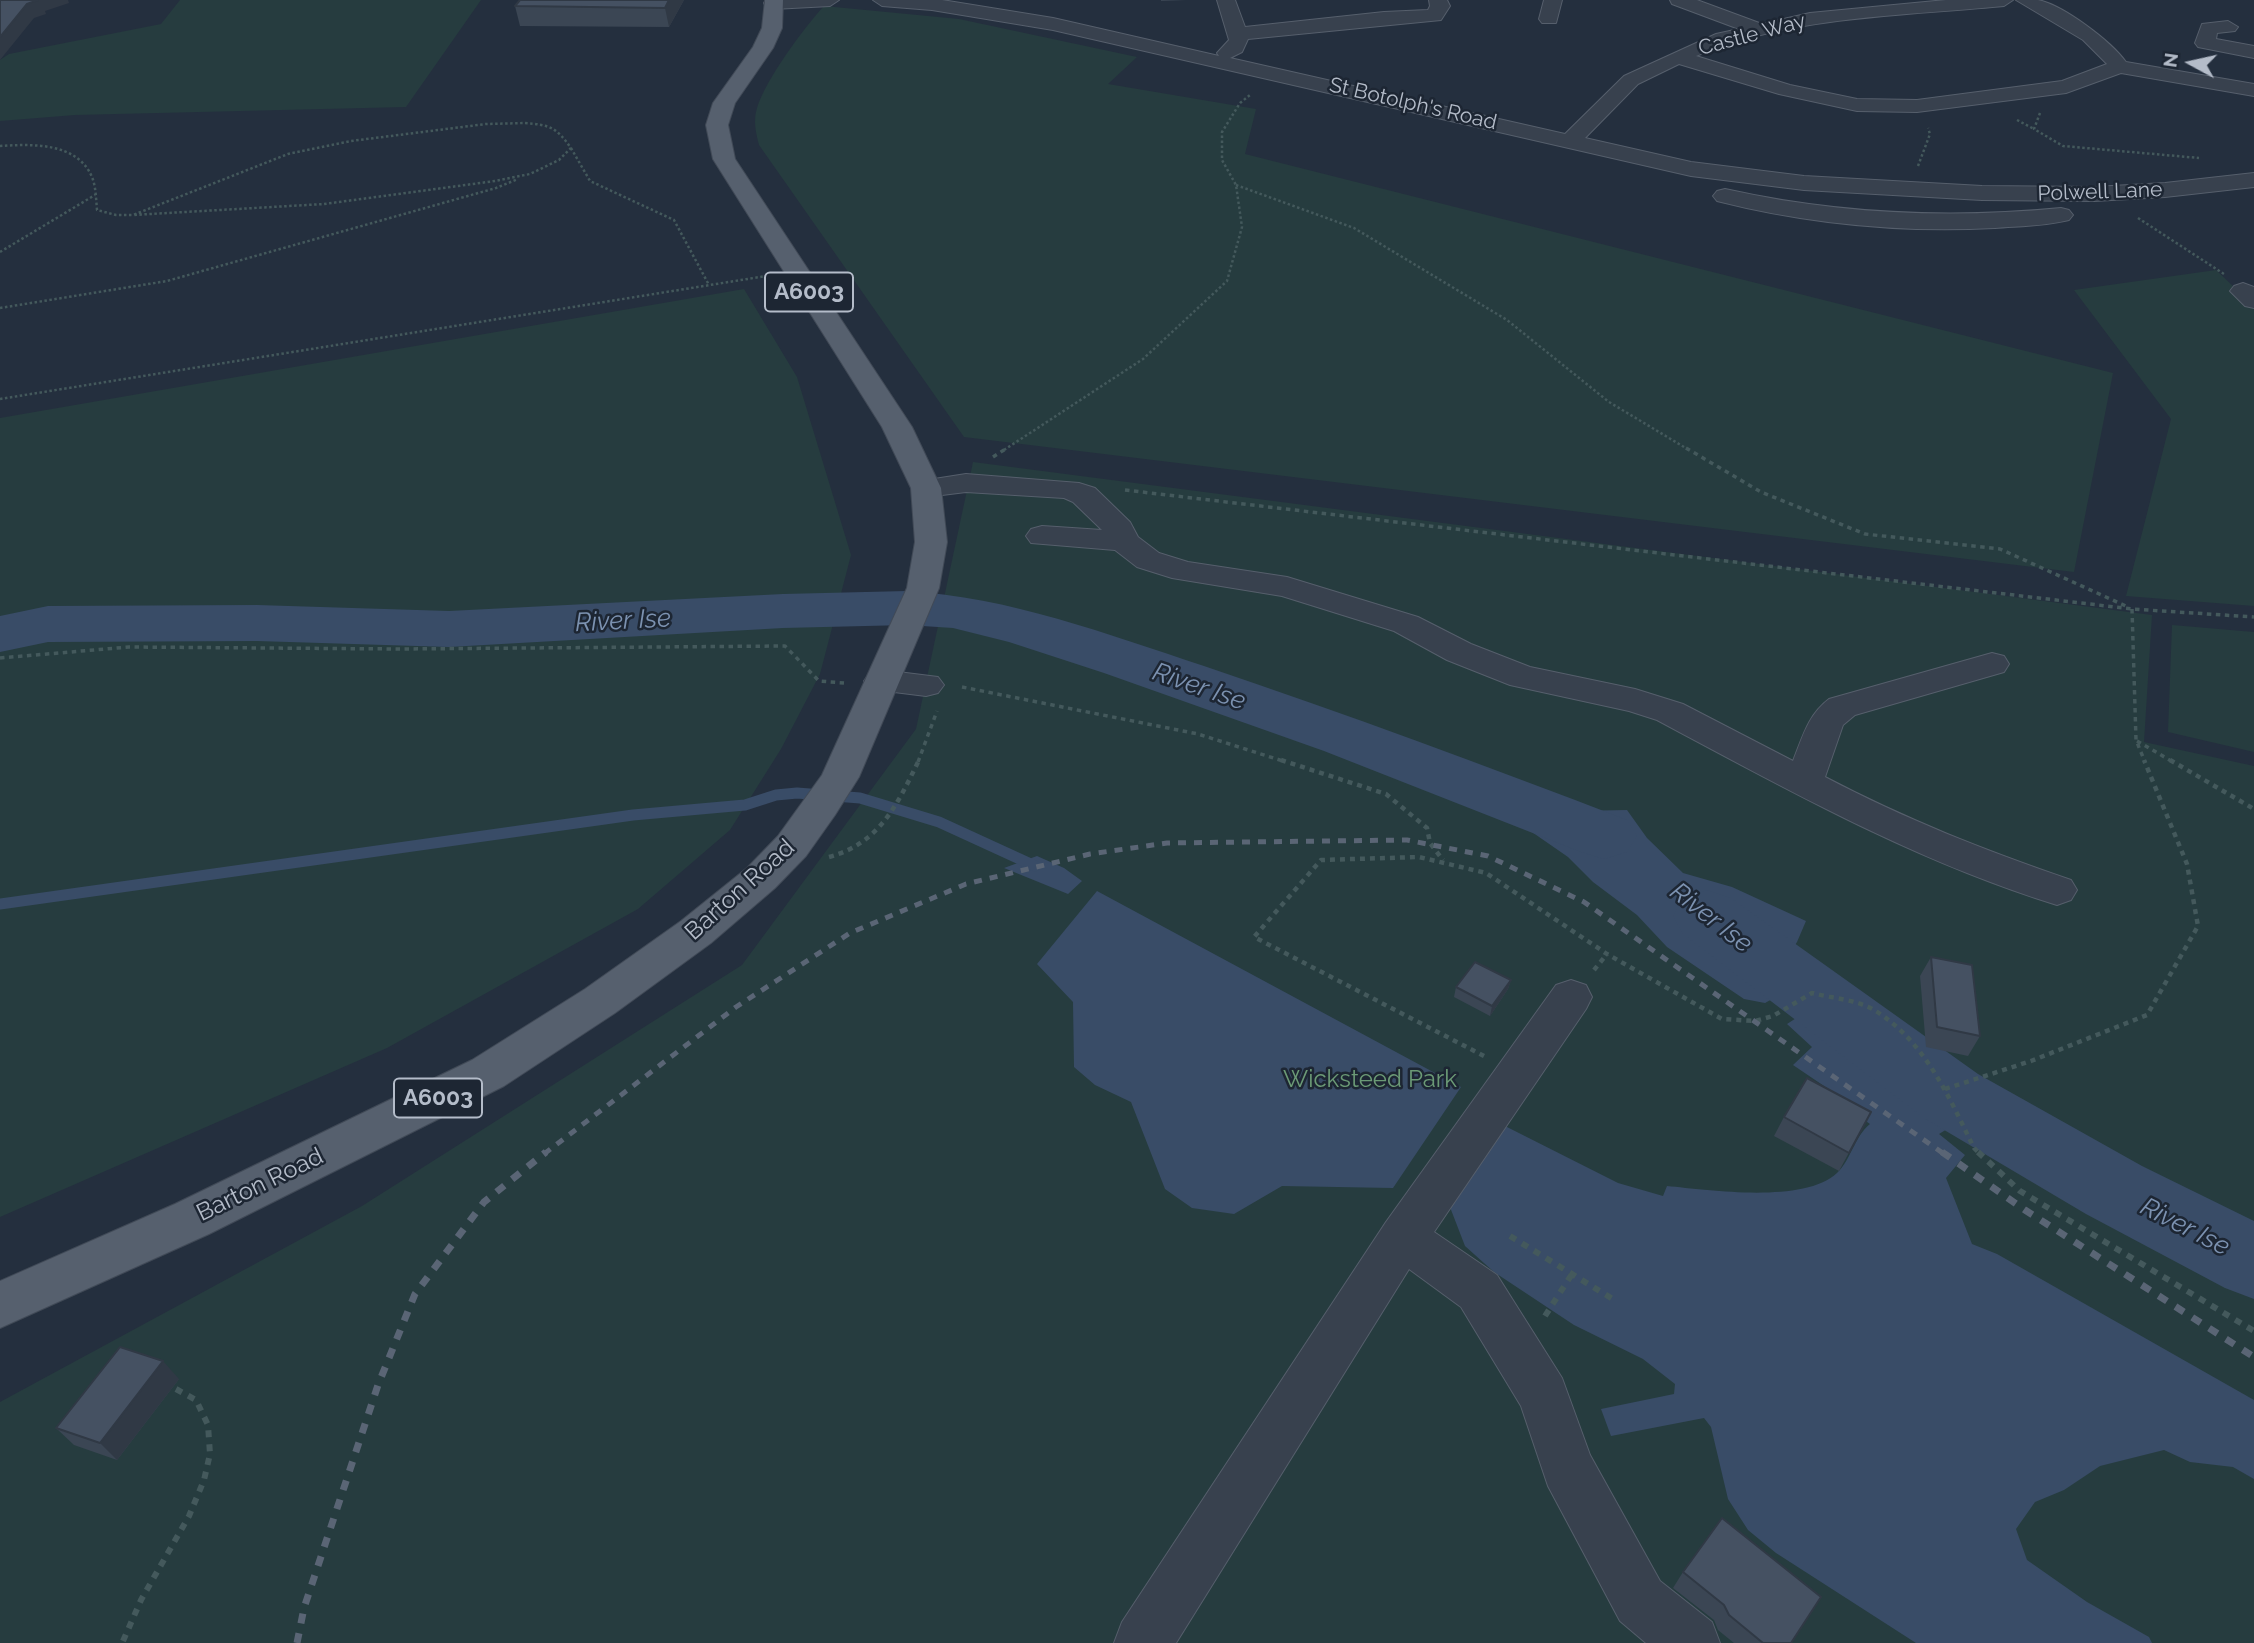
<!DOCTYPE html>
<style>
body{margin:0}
#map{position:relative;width:2254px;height:1643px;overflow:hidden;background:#242f3e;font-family:Raleway,sans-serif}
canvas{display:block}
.north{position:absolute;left:2156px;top:28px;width:70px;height:70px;-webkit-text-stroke:5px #1d2633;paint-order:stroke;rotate:278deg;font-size:19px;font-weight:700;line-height:28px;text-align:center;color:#b4bcc9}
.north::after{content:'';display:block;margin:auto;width:24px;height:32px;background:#b4bcc9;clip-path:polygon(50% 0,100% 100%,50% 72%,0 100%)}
</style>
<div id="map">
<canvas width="2254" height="1643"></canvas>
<div class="north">N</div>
</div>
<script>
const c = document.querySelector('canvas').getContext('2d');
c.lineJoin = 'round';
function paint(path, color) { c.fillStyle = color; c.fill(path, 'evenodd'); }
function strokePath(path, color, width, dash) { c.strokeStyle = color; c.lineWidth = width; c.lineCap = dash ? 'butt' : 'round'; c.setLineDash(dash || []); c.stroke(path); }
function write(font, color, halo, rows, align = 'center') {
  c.font = font + ' Raleway,sans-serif'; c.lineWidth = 5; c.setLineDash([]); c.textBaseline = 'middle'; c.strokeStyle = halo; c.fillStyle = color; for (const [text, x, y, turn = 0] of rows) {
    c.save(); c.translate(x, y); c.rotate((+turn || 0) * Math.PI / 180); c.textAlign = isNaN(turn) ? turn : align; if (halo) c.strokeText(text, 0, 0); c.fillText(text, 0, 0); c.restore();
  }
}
paint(new Path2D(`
 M 180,0 L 481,0 L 406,107 L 75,115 L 0,121 L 0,60 L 9,54 L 161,24 Z
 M 824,6 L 959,19 L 1137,57 L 1108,84 L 1256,109 L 1245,154 L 2113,373 L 2074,572 L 964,437 L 759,145 C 756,133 753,121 757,108 C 766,79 803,29 824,6 Z
 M 2216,270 L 2254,306 L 2254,606 L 2126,596 L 2171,419 L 2074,290 Z
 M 744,289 L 797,377 L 851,555 L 820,674 L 781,749 L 730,830 L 638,909 L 387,1048 L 0,1217 L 0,418 Z
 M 973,462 L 2152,615 L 2144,742 L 2254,766 L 2254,1643 L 0,1643 L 0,1402 L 362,1206 L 742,965 L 916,729 Z
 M 2172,625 L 2254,632 L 2254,752 L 2168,732 Z`), '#263c3f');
paint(new Path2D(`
 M 1524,800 L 1573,811 L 1627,810 L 1647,838 L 1683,873 L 1732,887 L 1806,921 L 1797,942 L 1775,975 L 1792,988 L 1765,1003 L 1744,999 L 1667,947 L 1637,915 L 1593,882 L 1568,857 L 1516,821 Z
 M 1037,856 L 1064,868 L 1082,881 L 1068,894 L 1004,868 Z
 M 1097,891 L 1461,1087 L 1393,1188 L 1282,1186 L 1234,1214 L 1192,1208 L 1165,1189 L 1131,1102 L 1095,1085 L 1074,1067 L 1073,1002 L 1037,964 Z
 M 1818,1004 L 1852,1020 L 1898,1052 L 1906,1073 L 1940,1103 L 1952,1126 L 1939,1134 L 1965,1155 L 1946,1178 L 1972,1244 L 1997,1254 L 2254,1400 L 2254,1479 L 2233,1467 L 2190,1462 L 2164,1450 L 2100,1466 L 2064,1490 L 2035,1502 L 2016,1529 L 2027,1560 L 2087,1602 L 2149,1637 L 2152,1643 L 1916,1643 L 1776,1553 L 1748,1530 L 1728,1499 L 1711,1427 L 1704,1418 L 1611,1436 L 1601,1409 L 1674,1394 L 1675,1384 L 1643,1359 L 1574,1325 L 1494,1272 L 1465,1246 L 1448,1202 L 1503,1125 L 1618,1183 L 1663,1196 L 1667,1186 C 1709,1190 1804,1204 1837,1173 C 1851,1160 1854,1137 1870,1124 L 1826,1093 L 1827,1088 L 1793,1065 L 1812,1047 L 1787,1024 Z`), '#394c67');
strokePath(new Path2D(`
 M 0,904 L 633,815 L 745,805 L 776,795 L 797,793 L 860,798 L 939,822 L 1035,866`), '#394c67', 11);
paint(new Path2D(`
 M 907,591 C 1009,597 1107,634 1204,666 C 1346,714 1487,766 1627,820 L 1637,836 L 1627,852 L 1604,859 L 1581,852 L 1324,751 L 1104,673 L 1009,642 L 953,628 L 907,625 L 783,628 L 449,647 L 257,641 L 48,642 L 0,652 L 0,616 L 48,606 L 257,605 L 449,611 L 783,594 Z
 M 1707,890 L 1731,898 L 1978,1074 L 2142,1166 L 2254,1221 L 2254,1299 L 2225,1288 L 2086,1214 L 1924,1118 L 1683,934 L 1673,916 L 1683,898 Z`), '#394c67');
const minor = new Path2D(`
 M 766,0 L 839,0 L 830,6 L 773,9 L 766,7 L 764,3 Z
 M 873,0 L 942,0 L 1053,18 L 1219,56 L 1217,53 L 1229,40 L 1217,0 L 1235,0 L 1245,27 L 1384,12 L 1428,10 L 1430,6 L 1429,0 L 1447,0 L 1450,6 L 1441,20 L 1248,39 L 1242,52 L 1230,58 L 1565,134 L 1624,76 L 1716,34 L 1739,29 L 1672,4 L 1670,0 L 1697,0 L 1762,24 L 1810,13 L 1946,0 L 2013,0 L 2004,6 C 1902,16 1792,16 1696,56 L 1790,85 L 1857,99 L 1917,100 L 2062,81 L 2107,64 L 2083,40 L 2016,0 C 2022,0 2031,0 2038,0 C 2063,5 2111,41 2126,62 L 2254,84 L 2254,96 L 2121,73 L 2066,93 L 1917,112 L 1857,111 L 1779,94 L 1679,64 L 1638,84 L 1585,138 L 1691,162 L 1804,176 L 1982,186 L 2094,187 L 2165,183 L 2254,173 L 2254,187 L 2165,197 L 2094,201 L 1982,200 L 1804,190 L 1691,176 L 1053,30 L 932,10 L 882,6 Z
 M 1544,0 L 1562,0 L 1556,23 L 1542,23 L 1539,19 Z
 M 2228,21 L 2238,27 L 2235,31 L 2217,33 L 2216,39 L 2254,46 L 2254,58 L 2198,47 L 2195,43 L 2202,24 Z
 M 1725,189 C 1837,214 1947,219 2061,208 L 2069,210 L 2073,215 L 2069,220 C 2045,226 2019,226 1995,228 C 1901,233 1808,224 1717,201 L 1713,196 L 1717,191 Z
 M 2243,283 L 2254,287 L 2254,308 L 2245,306 L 2230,291 L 2234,286 Z
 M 966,474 L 1079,483 L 1095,488 L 1130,522 L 1138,537 L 1159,553 L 1188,562 L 1287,577 L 1418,617 L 1471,644 L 1530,667 L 1635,689 L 1683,704 L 1793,761 C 1803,736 1808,715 1829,699 L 1992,653 L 2004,656 L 2009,664 L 2004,672 L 1855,715 L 1843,725 L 1825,777 C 1907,820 1984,850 2071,880 L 2077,890 L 2071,900 L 2057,905 C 1915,861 1788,790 1657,720 L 1629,711 L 1510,685 L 1447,660 L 1394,631 L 1282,596 L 1172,578 L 1137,567 L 1115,550 L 1031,543 L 1026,536 L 1031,529 L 1042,526 L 1102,530 L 1073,502 L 1064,498 L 966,492 L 926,497 L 915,494 L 911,488 L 915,482 Z
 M 882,670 L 938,677 L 944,685 L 938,693 L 926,696 L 870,689 L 864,681 L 870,673 Z
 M 1571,980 L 1586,985 L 1592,997 L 1586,1009 L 1434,1232 L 1497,1275 L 1562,1378 L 1590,1455 L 1660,1581 L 1712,1622 L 1720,1643 L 1646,1643 L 1620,1621 L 1548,1486 L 1521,1406 L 1461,1307 L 1409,1269 L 1176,1643 L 1114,1643 L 1122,1622 L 1386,1222 L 1556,985 Z`);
const major = new Path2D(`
 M 765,0 L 783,0 L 782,28 L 773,48 L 735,103 L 728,125 L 735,159 L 912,427 L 941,488 L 947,542 L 939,588 L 859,777 L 835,815 L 806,856 L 775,888 L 711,943 L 615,1013 L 504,1086 L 209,1234 L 0,1328 L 0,1281 L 175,1204 L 472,1060 L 585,989 L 681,921 L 747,868 L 778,836 L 822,775 L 907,588 L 915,542 L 911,488 L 882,427 L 713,159 L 706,125 L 713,103 L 753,47 L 762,28 Z`);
strokePath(minor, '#565f6c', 2);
strokePath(major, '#414a57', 2);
strokePath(new Path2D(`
 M 2040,113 L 2034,129 L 2063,146 L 2199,158
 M 2017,120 L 2034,129
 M 525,123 C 550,125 556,127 571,148 L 559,160 L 530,174 L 495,181 L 324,204 L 133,215 L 288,154 L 351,141 L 486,124 Z
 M 0,146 C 32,144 77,142 92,177 C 96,187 96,199 97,210 L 116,215 L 133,215
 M 571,148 L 590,181 L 674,220 L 709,285
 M 1918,166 L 1930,134 L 1928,128
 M 1236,185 L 1354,228 L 1507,320 L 1609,402 L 1689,450
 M 2138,218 L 2224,274
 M 0,252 L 95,195
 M 0,308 L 167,281 L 496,188 L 518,179
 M 0,399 L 766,276
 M 1004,450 L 1143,359 L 1227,281 L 1242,227 L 1236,185 L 1222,160 L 1222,132 L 1240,103 L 1250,95`), '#44595c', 2.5, [2.5, 2.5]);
strokePath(new Path2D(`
 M 1686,448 L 1761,492 L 1865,534 L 2000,549 L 2128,607
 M 993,457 L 1007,448
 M 1125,490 L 2132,609 L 2254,617
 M 2132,609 L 2136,740 L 2145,762
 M 0,658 L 129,647 L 399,649 L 785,646 L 819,681 L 844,683
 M 962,687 L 1198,734 L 1286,762
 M 2137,741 L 2173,762
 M 918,762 L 937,711`), '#44595c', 3.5, [4.5, 4.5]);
strokePath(new Path2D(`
 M 1281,760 L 1386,794 L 1427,828 L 1430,843 L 1443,860
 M 2170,760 L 2254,809
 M 829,857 C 880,843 897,805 919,760
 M 1594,970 L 1607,954
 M 1484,1056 L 1254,937 L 1321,860 L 1419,857 L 1486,873 L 1607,954 L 1722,1019 L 1755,1021 L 1773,1016 L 1812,993 C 1831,998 1858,1000 1874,1010 C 1925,1041 1949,1097 1974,1148 L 1980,1154
 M 1945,1089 L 2031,1061 L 2147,1015 L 2198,926 L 2187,864 L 2144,760`), '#44595c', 4.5, [5, 5]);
strokePath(new Path2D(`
 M 1978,1152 L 2020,1191 L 2254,1331
 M 1510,1236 L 1616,1301
 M 1545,1316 L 1572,1274
 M 123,1641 L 141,1600 L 189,1516 L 204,1480 L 210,1454 L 208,1425 L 196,1400 L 176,1389`), '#44595c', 6, [7, 7]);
paint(minor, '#38414e');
paint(major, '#56606e');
strokePath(new Path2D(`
 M 544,1154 L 736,1007 L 850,933 L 966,884 L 1090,854 L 1167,843 L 1407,840 L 1488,856 L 1584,902 L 1944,1154`), '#5a6575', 5, [8, 8]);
strokePath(new Path2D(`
 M 1942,1152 L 2025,1210 L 2254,1357
 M 297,1643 L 304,1608 L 378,1385 L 415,1294 L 484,1202 L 546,1152`), '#5a6575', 7, [10, 10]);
paint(new Path2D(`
 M 520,0 L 684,0 L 669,27 L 520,26 L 515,6 Z
 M 1161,0 L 1186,0 L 1161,1 Z
 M 1931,957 L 1980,1036 L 1968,1056 L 1926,1047 L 1920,976 Z
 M 1511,980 L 1508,989 L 1490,1016 L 1454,997 L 1456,987 Z
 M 1871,1112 L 1839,1171 L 1774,1136 L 1784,1117 Z
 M 179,1379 L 117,1460 L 74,1445 L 56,1428 Z
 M 1683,1572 L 1791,1643 L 1734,1643 L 1718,1630 L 1714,1620 L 1673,1588 Z`), '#3b4654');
paint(new Path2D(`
 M 36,0 L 68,0 L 69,3 L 45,11 L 46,14 L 34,18 L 0,60 L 0,37 L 27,4 Z
 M 669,0 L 684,0 L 669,27 L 665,8 Z
 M 1511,980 L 1508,989 L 1490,1016 L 1492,1006 Z
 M 163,1361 L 179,1379 L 117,1460 L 100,1443 Z`), '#303945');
const building = new Path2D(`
 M 0,0 L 38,0 L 27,4 L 0,37 Z
 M 520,0 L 669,0 L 665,8 L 515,6 Z
 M 1931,957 L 1972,965 L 1980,1036 L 1937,1027 Z
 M 1475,962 L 1511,980 L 1492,1006 L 1456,987 Z
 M 1807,1078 L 1871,1112 L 1849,1153 L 1784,1117 Z
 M 120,1347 L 163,1361 L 100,1443 L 56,1428 Z
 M 1722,1518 L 1821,1597 L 1791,1643 L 1763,1643 L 1729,1615 L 1724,1605 L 1683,1572 Z`);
paint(building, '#455162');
strokePath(building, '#303945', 2);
write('21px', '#b4bcc9', '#1d2633', [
 ["Castle Way",1752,35,-15],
 ["St Botolph's Road",1413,104,13],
 ["Polwell Lane",2100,192,-2]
]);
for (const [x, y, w] of [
 [809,292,88],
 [438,1098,88]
]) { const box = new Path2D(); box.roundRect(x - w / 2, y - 19.5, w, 39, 5); c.fillStyle = '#1d2633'; c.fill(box); strokePath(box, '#b4bcc9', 2); }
write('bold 23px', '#b4bcc9', null, [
 ["A6003",809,292],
 ["A6003",438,1098]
]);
write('24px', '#b4bcc9', '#1d2633', [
 ["Barton Road",740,890,-42],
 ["Barton Road",260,1185,-26]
]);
write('24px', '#6b9a76', '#1d2633', [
 ["Wicksteed Park",1370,1080]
]);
write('italic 26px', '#7c92b1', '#1d2633', [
 ["River Ise",623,621,-3],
 ["River Ise",1199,687,19],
 ["River Ise",1711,918,38],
 ["River Ise",2185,1227,27]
]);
</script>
